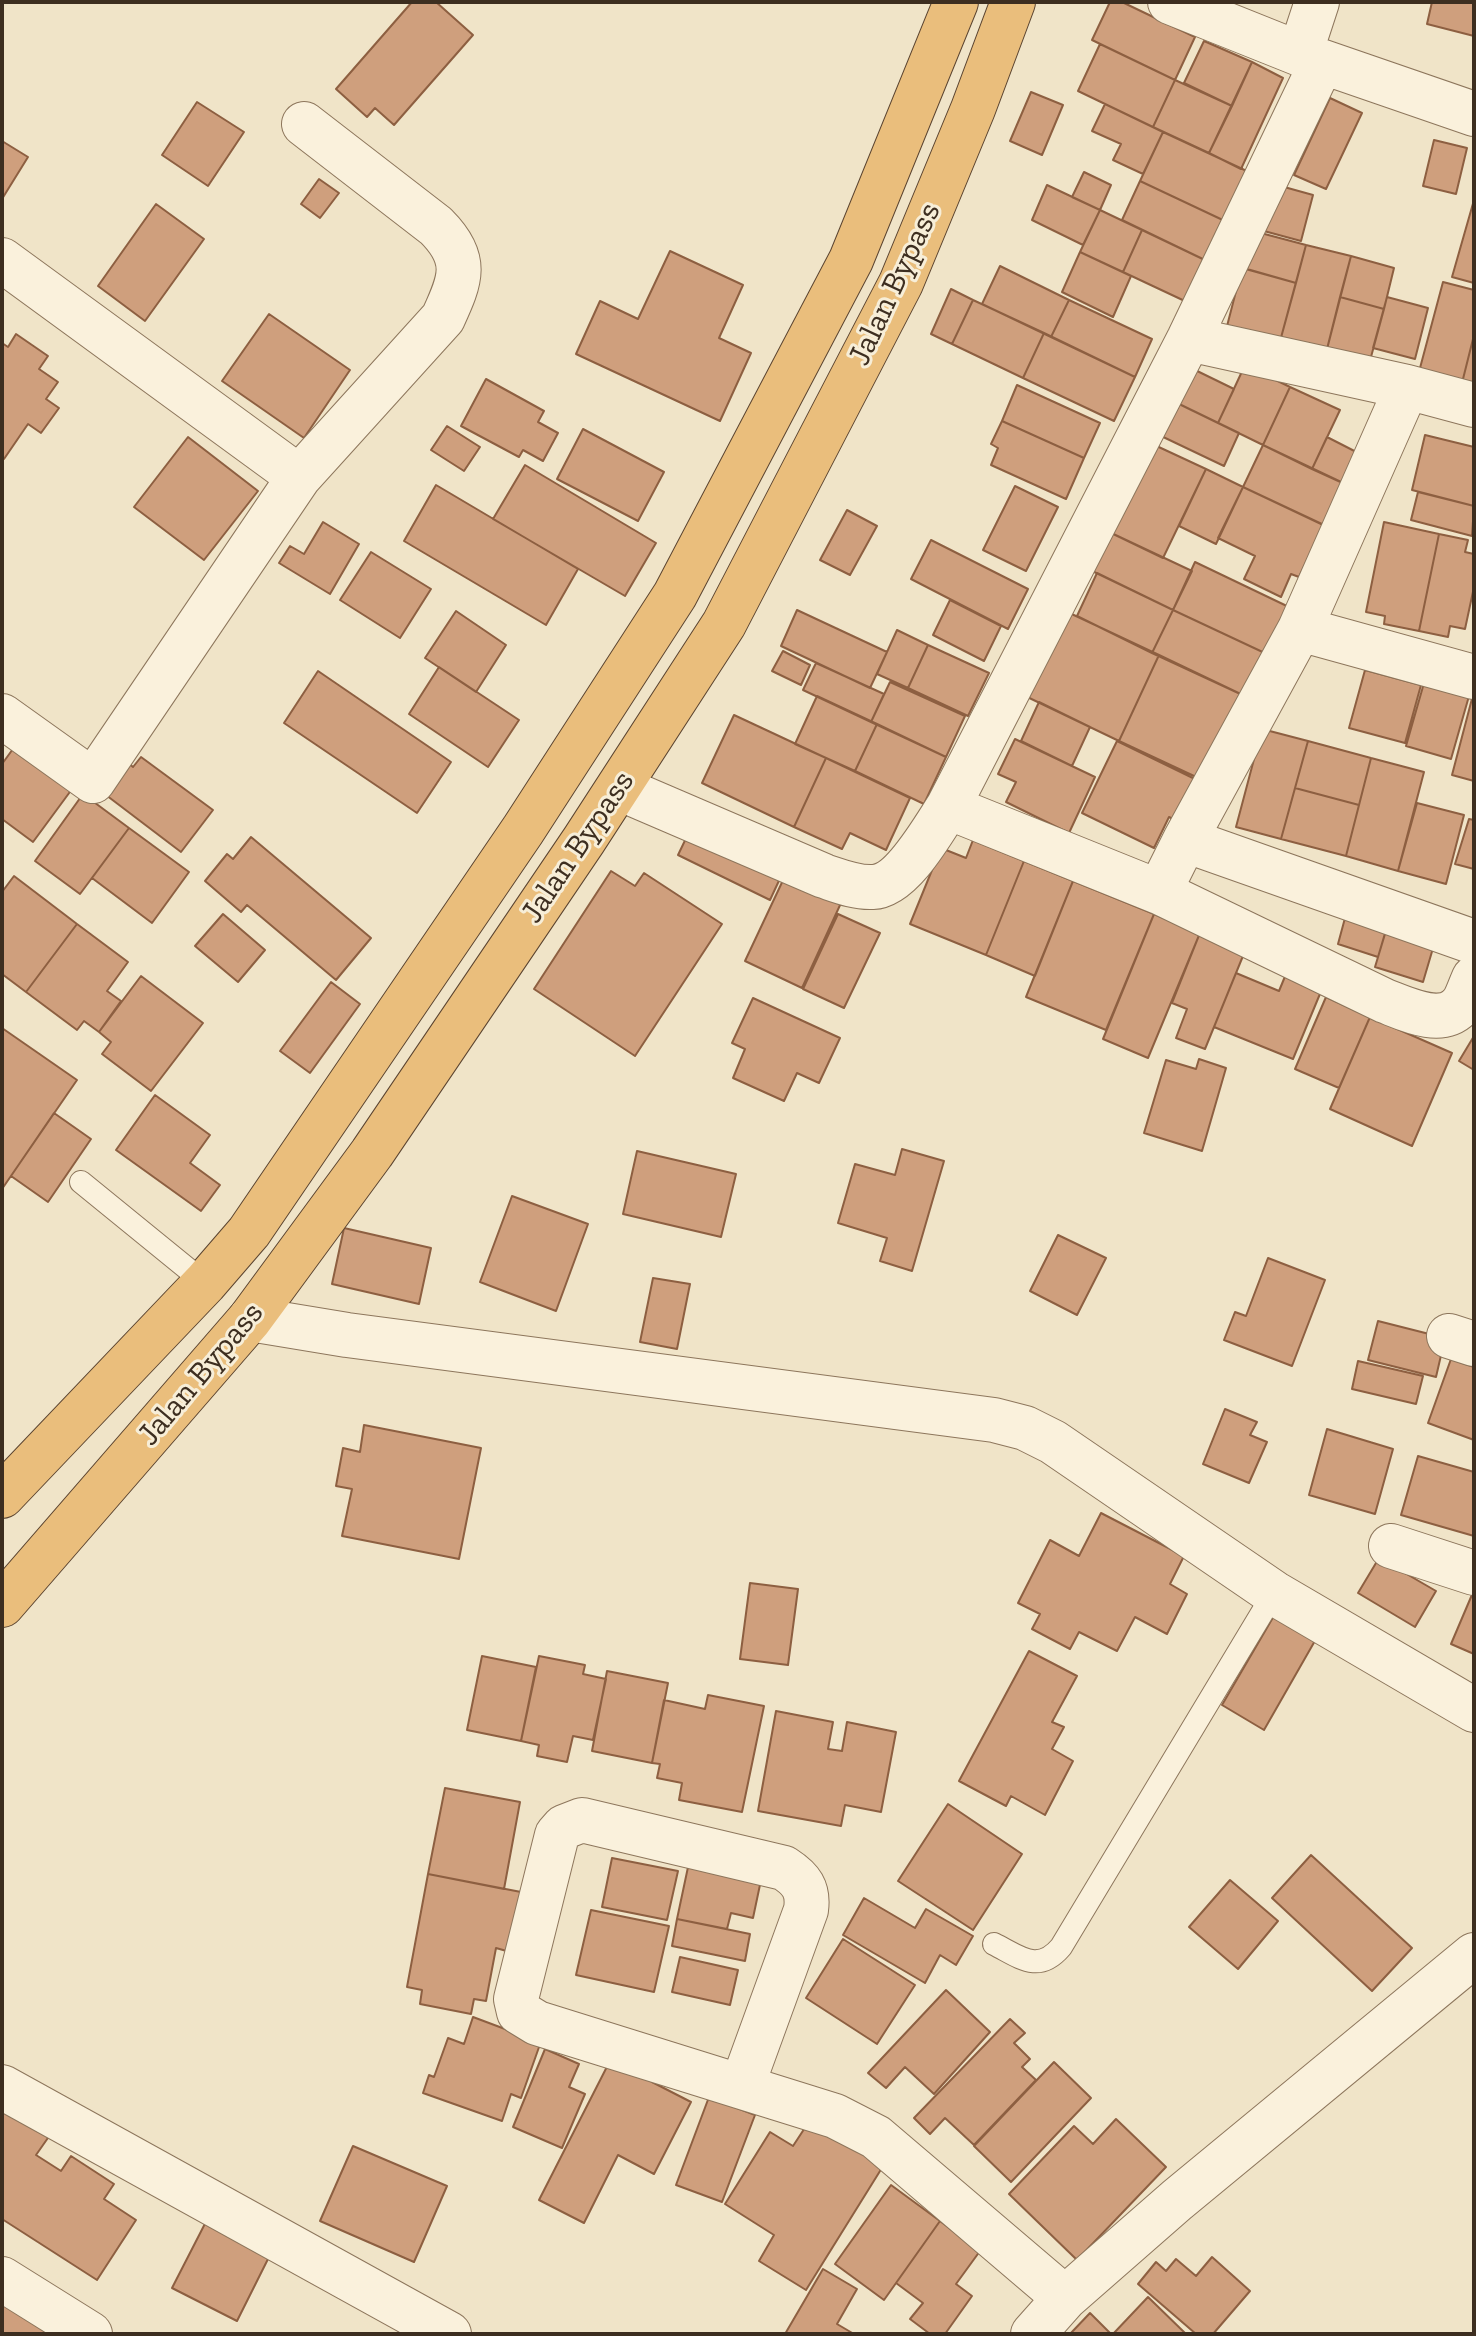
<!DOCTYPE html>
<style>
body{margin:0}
#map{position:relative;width:1476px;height:2336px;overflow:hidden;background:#f0e4c8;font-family:"Zilla Slab",serif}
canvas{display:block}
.frame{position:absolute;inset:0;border:4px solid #3d2e20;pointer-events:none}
</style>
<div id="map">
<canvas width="1476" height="2336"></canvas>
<div class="frame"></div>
</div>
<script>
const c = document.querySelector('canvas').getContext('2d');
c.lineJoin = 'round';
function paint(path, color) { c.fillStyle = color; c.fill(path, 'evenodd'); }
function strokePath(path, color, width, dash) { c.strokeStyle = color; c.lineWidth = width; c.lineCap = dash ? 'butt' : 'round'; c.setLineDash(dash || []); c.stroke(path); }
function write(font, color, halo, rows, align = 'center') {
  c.font = font + ' "Zilla Slab",serif'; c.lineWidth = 6; c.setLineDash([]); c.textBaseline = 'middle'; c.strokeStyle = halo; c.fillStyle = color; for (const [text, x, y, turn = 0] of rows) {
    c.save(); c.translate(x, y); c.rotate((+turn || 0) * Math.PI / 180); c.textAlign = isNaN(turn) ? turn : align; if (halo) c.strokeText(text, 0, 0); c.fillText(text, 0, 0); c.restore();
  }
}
const building = new Path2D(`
 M 412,2 L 436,2 L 473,35 L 394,125 L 375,108 L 367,117 L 336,89 Z
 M 1110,2 L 1122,2 L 1195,37 L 1175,80 L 1092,40 Z
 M 1432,2 L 1474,2 L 1474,36 L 1427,24 Z
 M 1204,41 L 1252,62 L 1232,106 L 1184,83 Z
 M 1100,44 L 1175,80 L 1153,127 L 1078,91 Z
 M 1252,62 L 1283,78 L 1241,169 L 1209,153 Z
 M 1175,80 L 1232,106 L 1209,153 L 1153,127 Z
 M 1031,92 L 1063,105 L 1042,155 L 1010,141 Z
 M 1330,98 L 1362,113 L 1326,189 L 1294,175 Z
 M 197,102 L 244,132 L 208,186 L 162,155 Z
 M 1105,104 L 1163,132 L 1143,174 L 1113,160 L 1121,144 L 1092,131 Z
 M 1163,132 L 1251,173 L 1227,222 L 1140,181 Z
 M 1434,140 L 1467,148 L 1456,194 L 1423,186 Z
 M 2,141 L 28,157 L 2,199 Z
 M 1084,172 L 1111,185 L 1100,210 L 1072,197 Z
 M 319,179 L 339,193 L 320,218 L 301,204 Z
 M 1140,181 L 1227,222 L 1209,262 L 1122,220 Z
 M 1047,185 L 1100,210 L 1083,245 L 1032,220 Z
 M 1277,185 L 1313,195 L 1301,241 L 1264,231 Z
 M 1474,200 L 1474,283 L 1452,277 Z
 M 156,204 L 204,239 L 145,321 L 98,286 Z
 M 1100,210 L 1142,230 L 1123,272 L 1080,252 Z
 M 1142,230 L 1209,262 L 1189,303 L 1123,272 Z
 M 1257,232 L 1306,245 L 1296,283 L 1247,269 Z
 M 1306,245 L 1351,256 L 1325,357 L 1279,345 Z
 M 670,251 L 743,285 L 719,338 L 751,353 L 720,421 L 576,354 L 600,301 L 638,319 Z
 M 1080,252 L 1131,276 L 1113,317 L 1062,292 Z
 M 1351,256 L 1394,268 L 1384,309 L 1340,297 Z
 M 1000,266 L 1069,300 L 1051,337 L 982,304 Z
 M 1242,268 L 1296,283 L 1279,345 L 1226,330 Z
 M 1443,282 L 1474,290 L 1474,335 L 1459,395 L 1416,383 Z
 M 951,289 L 973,300 L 952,344 L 931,334 Z
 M 1340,297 L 1384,309 L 1368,368 L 1325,357 Z
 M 1387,297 L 1428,308 L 1415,359 L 1373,348 Z
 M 973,300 L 1044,333 L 1023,378 L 952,344 Z
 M 1069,300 L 1152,339 L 1135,377 L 1051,337 Z
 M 269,314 L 350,370 L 304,438 L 222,381 Z
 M 1044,333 L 1135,377 L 1114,421 L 1023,378 Z
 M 16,334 L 48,356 L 39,369 L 58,382 L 46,399 L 59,408 L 41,433 L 28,424 L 4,459 L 2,458 L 2,343 L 8,347 Z
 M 1474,335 L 1474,398 L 1459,395 Z
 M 1245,365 L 1290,387 L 1263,445 L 1218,423 Z
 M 1191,368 L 1234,389 L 1218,423 L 1175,402 Z
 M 486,379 L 544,411 L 538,422 L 558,433 L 543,461 L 523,450 L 519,457 L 461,426 Z
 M 1017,385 L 1100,423 L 1084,458 L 1002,421 Z
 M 1290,387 L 1340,410 L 1312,469 L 1263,445 Z
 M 1175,402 L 1239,433 L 1224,466 L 1159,435 Z
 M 1002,421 L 1084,458 L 1066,499 L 991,465 L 998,448 L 991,444 Z
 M 447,426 L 480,447 L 464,471 L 431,450 Z
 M 583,429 L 664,472 L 638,521 L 557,479 Z
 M 1425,435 L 1474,447 L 1474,506 L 1412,490 Z
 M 188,437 L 258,491 L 204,560 L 134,507 Z
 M 1327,437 L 1372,460 L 1358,490 L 1312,469 Z
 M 1148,442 L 1206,469 L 1163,558 L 1107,531 Z
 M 1263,445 L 1358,490 L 1338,532 L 1243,487 Z
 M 525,465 L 656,543 L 625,596 L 493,519 Z
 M 1206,469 L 1243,487 L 1216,544 L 1179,526 Z
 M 436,485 L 578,569 L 546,625 L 404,541 Z
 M 1015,486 L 1058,507 L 1026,571 L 983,550 Z
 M 1243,487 L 1324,525 L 1299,577 L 1291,574 L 1281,597 L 1244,579 L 1255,556 L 1218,538 Z
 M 1418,492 L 1474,506 L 1472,536 L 1411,520 Z
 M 847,510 L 877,526 L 850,575 L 820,560 Z
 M 323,522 L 359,544 L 330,594 L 279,563 L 290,546 L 304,554 Z
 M 1384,522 L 1439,534 L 1419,631 L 1384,624 L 1385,616 L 1366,612 Z
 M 1107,531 L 1192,571 L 1173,610 L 1088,569 Z
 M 1439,534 L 1468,540 L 1465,552 L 1474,554 L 1474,587 L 1465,629 L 1450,626 L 1448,637 L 1419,631 Z
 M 931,540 L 1028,589 L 1008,629 L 911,579 Z
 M 371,552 L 431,589 L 400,638 L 340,600 Z
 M 1195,562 L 1291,608 L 1269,655 L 1173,610 Z
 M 1097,573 L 1173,610 L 1152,653 L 1077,616 Z
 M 950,600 L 1001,626 L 984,661 L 933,635 Z
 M 1061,609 L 1159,655 L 1119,741 L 1021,694 Z
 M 797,610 L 887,652 L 870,688 L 781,646 Z
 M 1173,610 L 1269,655 L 1249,698 L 1152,653 Z
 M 456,611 L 506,645 L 476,692 L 425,658 Z
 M 897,630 L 928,645 L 908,688 L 877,674 Z
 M 928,645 L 989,673 L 968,716 L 908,688 Z
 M 783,651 L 810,665 L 801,685 L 772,671 Z
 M 1159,655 L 1249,698 L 1209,783 L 1119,741 Z
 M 816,663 L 884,694 L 871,722 L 803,690 Z
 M 439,667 L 519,720 L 488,767 L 409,714 Z
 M 1428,669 L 1473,682 L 1451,759 L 1406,746 Z
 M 1365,670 L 1421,685 L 1405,743 L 1349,728 Z
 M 318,671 L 451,762 L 417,813 L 284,723 Z
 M 890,682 L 965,716 L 946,757 L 871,722 Z
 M 1474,691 L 1474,781 L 1452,775 Z
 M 817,696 L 877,724 L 855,771 L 795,744 Z
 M 1039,702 L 1090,727 L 1072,766 L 1021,741 Z
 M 734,715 L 826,758 L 794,827 L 702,783 Z
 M 877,724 L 946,757 L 924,804 L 855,771 Z
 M 1262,729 L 1308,741 L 1281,839 L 1236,827 Z
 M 1015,739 L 1095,777 L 1069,833 L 1006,802 L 1016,782 L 998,774 Z
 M 1117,741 L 1199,781 L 1179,822 L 1169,817 L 1154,848 L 1082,813 Z
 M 1308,741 L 1371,758 L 1359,805 L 1295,788 Z
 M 18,742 L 75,785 L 33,842 L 2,819 L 2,764 Z
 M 141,757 L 213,810 L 181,852 L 102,792 L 125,760 L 133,767 Z
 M 826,758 L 910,798 L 886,850 L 850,833 L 842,849 L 794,827 Z
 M 1371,758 L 1424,772 L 1398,871 L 1346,856 Z
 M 1295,788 L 1359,805 L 1346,856 L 1281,839 Z
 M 83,794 L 129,828 L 80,894 L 35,861 Z
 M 1417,803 L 1464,815 L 1446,884 L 1398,871 Z
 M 1469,819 L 1474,820 L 1474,869 L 1455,864 Z
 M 129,828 L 189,872 L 152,923 L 92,878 Z
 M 691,828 L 783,872 L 770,900 L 678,855 Z
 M 251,837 L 371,938 L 336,980 L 247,905 L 241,912 L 205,881 L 227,854 L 233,859 Z
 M 973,840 L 1024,861 L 986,955 L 910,924 L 941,848 L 966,858 Z
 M 1024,861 L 1073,881 L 1035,976 L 986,955 Z
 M 611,871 L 635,886 L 644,873 L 722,924 L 635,1056 L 534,989 Z
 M 14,876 L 77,924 L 26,992 L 2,974 L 2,892 Z
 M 785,876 L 841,903 L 802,988 L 745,961 Z
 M 1073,881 L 1154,914 L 1106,1030 L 1026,997 Z
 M 223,914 L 265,950 L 238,982 L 195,946 Z
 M 838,914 L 880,933 L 844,1008 L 803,989 Z
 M 1154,914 L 1200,933 L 1148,1058 L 1103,1039 Z
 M 1345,918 L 1386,930 L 1378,957 L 1338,944 Z
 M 77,924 L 128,962 L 107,991 L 121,1001 L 99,1032 L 84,1021 L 77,1030 L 26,992 Z
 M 1388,924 L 1436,938 L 1423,982 L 1375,967 Z
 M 1200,933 L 1245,951 L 1205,1049 L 1176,1038 L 1187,1009 L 1172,1003 Z
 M 1236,973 L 1279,991 L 1286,974 L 1322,989 L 1293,1059 L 1214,1027 Z
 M 141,976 L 203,1023 L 151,1091 L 102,1054 L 111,1042 L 99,1032 Z
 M 331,982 L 360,1004 L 310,1073 L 280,1051 Z
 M 1326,997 L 1370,1017 L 1339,1088 L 1295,1069 Z
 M 753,998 L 840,1038 L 819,1083 L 797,1073 L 784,1101 L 733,1078 L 745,1049 L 732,1043 Z
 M 1370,1017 L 1452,1053 L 1412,1146 L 1330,1109 Z
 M 2,1028 L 77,1080 L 2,1189 Z
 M 1474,1036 L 1474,1070 L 1459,1061 Z
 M 1199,1059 L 1226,1068 L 1202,1151 L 1144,1133 L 1166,1060 L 1196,1069 Z
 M 155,1095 L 210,1135 L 190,1163 L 220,1185 L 201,1211 L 116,1150 Z
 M 54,1113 L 91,1139 L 48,1202 L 11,1176 Z
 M 902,1149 L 944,1161 L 912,1271 L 880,1261 L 887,1238 L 838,1223 L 855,1164 L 895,1175 Z
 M 637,1151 L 736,1174 L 721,1237 L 623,1214 Z
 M 512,1196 L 588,1224 L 556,1311 L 480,1282 Z
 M 344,1228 L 431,1248 L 419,1304 L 332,1284 Z
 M 1058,1235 L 1106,1258 L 1077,1315 L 1030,1291 Z
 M 1268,1258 L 1325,1280 L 1292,1366 L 1224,1340 L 1235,1312 L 1246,1316 Z
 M 653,1278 L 690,1284 L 677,1349 L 640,1342 Z
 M 1378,1321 L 1445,1338 L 1436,1377 L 1368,1360 Z
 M 1451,1359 L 1474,1367 L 1474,1440 L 1428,1423 Z
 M 1358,1361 L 1423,1376 L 1416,1404 L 1352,1389 Z
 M 1225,1409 L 1257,1422 L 1250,1435 L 1267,1442 L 1249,1483 L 1203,1464 Z
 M 364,1425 L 481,1448 L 459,1559 L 342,1536 L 352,1489 L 336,1486 L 343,1448 L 360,1452 Z
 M 1327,1429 L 1393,1449 L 1375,1514 L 1309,1495 Z
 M 1418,1456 L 1474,1472 L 1474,1536 L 1401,1515 Z
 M 1101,1513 L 1184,1556 L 1170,1584 L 1187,1594 L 1167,1634 L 1135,1617 L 1117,1651 L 1079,1632 L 1070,1649 L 1032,1629 L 1040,1614 L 1018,1603 L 1050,1540 L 1079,1556 Z
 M 1379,1558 L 1436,1591 L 1415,1627 L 1358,1593 Z
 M 750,1583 L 798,1589 L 788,1665 L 740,1659 Z
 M 1474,1590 L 1474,1654 L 1451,1644 Z
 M 1275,1614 L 1324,1625 L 1264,1730 L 1222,1705 Z
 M 1029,1651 L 1077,1676 L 1052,1722 L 1064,1727 L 1052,1749 L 1073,1761 L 1045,1815 L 1011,1796 L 1006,1806 L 959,1781 Z
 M 482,1656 L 536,1667 L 521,1741 L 467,1730 Z
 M 539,1656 L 585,1665 L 583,1674 L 606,1679 L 593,1740 L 573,1736 L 567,1762 L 537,1756 L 539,1745 L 521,1741 Z
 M 607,1671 L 668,1683 L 652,1763 L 592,1751 Z
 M 708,1695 L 764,1706 L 742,1812 L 679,1800 L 682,1783 L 657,1778 L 660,1764 L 652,1763 L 664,1700 L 705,1709 Z
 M 776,1711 L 833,1722 L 828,1749 L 842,1751 L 847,1722 L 896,1732 L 881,1812 L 845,1805 L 841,1826 L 758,1811 Z
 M 445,1788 L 520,1802 L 504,1889 L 428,1874 Z
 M 948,1804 L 1022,1854 L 973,1930 L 898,1881 Z
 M 691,1853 L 761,1880 L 753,1918 L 731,1913 L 727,1929 L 677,1919 Z
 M 1311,1855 L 1412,1948 L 1372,1991 L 1272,1898 Z
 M 612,1858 L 678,1871 L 667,1920 L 602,1907 Z
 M 428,1874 L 521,1892 L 510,1952 L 496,1948 L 486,2001 L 474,1999 L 471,2014 L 420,2004 L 422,1990 L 407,1987 Z
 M 1230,1880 L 1278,1921 L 1238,1969 L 1189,1927 Z
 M 864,1898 L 915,1928 L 926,1909 L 973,1936 L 956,1965 L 940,1955 L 925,1983 L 843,1935 Z
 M 591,1910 L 669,1926 L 654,1992 L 576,1975 Z
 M 677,1919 L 750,1934 L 745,1961 L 672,1946 Z
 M 843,1939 L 915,1985 L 877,2044 L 806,1998 Z
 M 680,1957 L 738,1970 L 730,2005 L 672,1992 Z
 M 946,1990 L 990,2032 L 934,2094 L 905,2067 L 886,2088 L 868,2073 Z
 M 473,2017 L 513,2032 L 544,2033 L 521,2098 L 511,2094 L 502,2121 L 423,2093 L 429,2075 L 434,2077 L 448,2038 L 464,2044 Z
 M 1010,2019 L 1025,2033 L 1014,2043 L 1030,2059 L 1022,2067 L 1036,2080 L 974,2145 L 945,2118 L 930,2134 L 914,2118 Z
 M 545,2049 L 579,2064 L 569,2087 L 585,2094 L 562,2148 L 513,2127 Z
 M 616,2049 L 652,2082 L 691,2102 L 654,2174 L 618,2155 L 584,2223 L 539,2200 Z
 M 1054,2062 L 1091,2098 L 1011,2182 L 974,2146 Z
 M 709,2097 L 755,2115 L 722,2202 L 676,2185 Z
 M 2,2104 L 50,2135 L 36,2155 L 61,2171 L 71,2156 L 114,2184 L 104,2199 L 136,2220 L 97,2280 L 2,2219 Z
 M 812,2117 L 885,2163 L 806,2290 L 759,2261 L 774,2235 L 725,2204 L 770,2132 L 793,2146 Z
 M 1116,2119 L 1166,2167 L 1077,2260 L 1009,2194 L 1074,2126 L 1093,2144 Z
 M 353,2146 L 447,2186 L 414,2262 L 320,2221 Z
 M 891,2185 L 940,2221 L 884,2300 L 835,2264 Z
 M 212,2210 L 276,2243 L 237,2321 L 172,2288 Z
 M 940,2221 L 980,2251 L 956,2284 L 972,2296 L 945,2334 L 930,2334 L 910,2319 L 923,2303 L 896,2283 Z
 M 1212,2257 L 1250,2291 L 1213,2334 L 1196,2334 L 1138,2284 L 1156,2262 L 1166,2271 L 1176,2259 L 1196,2276 Z
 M 823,2269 L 857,2289 L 837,2324 L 854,2334 L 785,2334 Z
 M 1148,2297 L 1186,2334 L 1113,2334 Z
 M 6,2300 L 62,2334 L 2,2334 L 2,2307 Z
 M 1090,2313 L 1111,2334 L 1070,2334 Z`);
paint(building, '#cf9f7d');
strokePath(building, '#8d5f41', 2);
const service = new Path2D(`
 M 81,1182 L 205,1283
 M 994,1944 C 1020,1957 1038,1974 1061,1947 L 1274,1593`);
const minor = new Path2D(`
 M 1170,2 L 1300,54 L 1474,114
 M 1300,54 L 1317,2
 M 2,260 L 299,477
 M 1189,339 L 1407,387 L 1474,405
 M 1300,629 L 1474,677
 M 2,716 L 93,781 L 299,477 L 443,318 C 461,279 469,259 436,226 L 304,124
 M 619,788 L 824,876 C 839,881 856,888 873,887 C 902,886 933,830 948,807 L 1189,339 L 1322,62
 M 948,807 L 1159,892 L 1185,840 L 1300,629 L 1407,387
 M 1185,840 L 1474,942
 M 1159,892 L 1385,1001 C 1406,1009 1440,1026 1459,1007 C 1466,1001 1470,986 1474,978
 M 250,1319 L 347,1335 L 994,1420 L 1025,1428 L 1053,1442 L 1274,1593 L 1474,1710
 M 1449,1336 L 1474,1344
 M 1391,1546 L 1474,1573
 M 742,2086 L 806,1910 C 809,1889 801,1879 784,1868 L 582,1820 L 564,1827 L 557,1835 L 516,1999 L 519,2012 L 537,2023 L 835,2116 L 876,2137 L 1065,2298
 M 2,2087 L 449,2334
 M 2,2279 L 90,2334
 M 1033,2334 L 1065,2298 L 1177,2200 L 1474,1955`);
const trunk = new Path2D(`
 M 2,1496 L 205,1283 L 249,1232 L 523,830 L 675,595 L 851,260 L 956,2
 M 2,1605 L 250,1319 L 372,1153 L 584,840 L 724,624 L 901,283 L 973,109 L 1013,2`);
strokePath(service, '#8d765c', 24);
strokePath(minor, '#8d765c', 46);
strokePath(trunk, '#5b4430', 46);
strokePath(service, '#faf1dc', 22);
strokePath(minor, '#faf1dc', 44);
strokePath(trunk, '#eabe7c', 44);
write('32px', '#3d2e20', '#f7eed8', [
 ["Jalan Bypass",895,284,-65],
 ["Jalan Bypass",578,847,-56],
 ["Jalan Bypass",201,1374,-50]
]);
</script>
